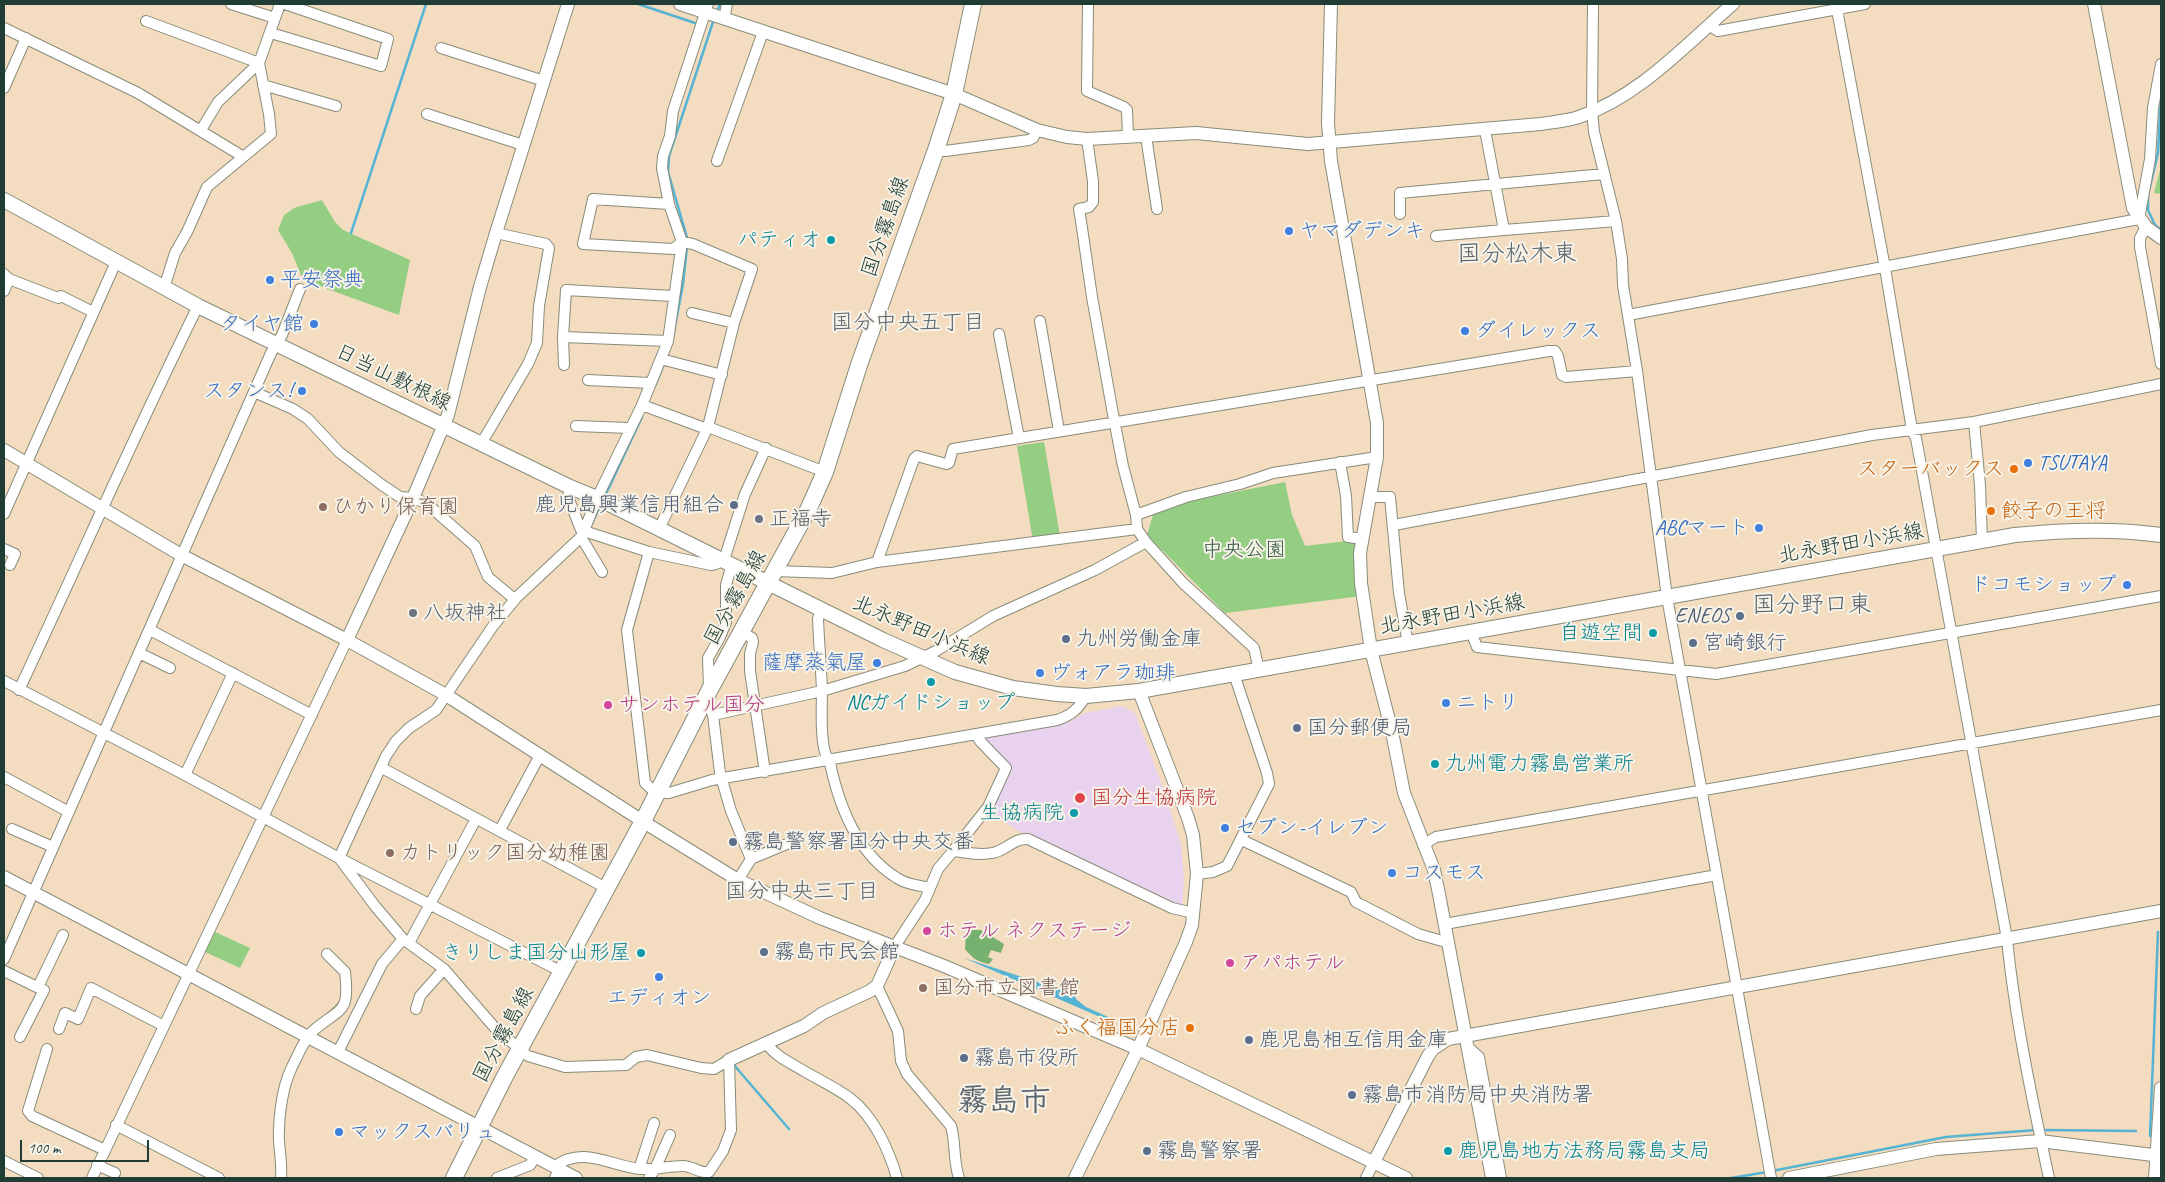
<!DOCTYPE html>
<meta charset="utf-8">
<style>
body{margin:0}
#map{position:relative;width:2165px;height:1182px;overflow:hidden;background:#f3dcbf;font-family:Caveat,sans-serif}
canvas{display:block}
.frame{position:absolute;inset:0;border:5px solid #1f3d34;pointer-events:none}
.scale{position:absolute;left:20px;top:1140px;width:129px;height:22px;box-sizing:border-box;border:2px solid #1f3d34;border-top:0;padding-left:6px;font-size:15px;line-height:18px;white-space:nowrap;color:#1f3d34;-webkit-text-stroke:4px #f7f3e8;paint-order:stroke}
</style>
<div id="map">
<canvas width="2165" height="1182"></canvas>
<div class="frame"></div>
<div class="scale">100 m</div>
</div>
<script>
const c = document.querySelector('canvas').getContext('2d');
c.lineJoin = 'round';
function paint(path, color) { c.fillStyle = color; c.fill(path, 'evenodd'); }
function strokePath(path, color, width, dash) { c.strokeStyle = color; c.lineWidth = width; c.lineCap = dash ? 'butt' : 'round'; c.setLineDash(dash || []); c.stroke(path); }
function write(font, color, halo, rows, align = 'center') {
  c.font = font + ' Caveat,"Klee One",sans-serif'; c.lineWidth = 4; c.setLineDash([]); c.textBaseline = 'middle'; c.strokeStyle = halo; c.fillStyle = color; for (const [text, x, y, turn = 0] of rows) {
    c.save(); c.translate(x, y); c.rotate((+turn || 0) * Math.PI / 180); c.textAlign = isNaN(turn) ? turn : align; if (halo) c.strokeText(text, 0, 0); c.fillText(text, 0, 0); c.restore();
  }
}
paint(new Path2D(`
 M 1122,706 L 1135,713 L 1162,785 L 1181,844 L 1184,880 L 1182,907 L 1018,831 L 988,810 L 1007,768 L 979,737 L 1069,722 L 1085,713 Z`), '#e8d2ee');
paint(new Path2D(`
 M 2161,166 L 2161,194 L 2154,193 Z
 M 322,200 L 335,222 L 343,230 L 410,260 L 399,315 L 303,280 L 292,253 L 278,230 L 284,215 L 294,208 Z
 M 1044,442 L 1060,536 L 1033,541 L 1017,446 Z
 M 1285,482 L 1292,515 L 1305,546 L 1355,540 L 1362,596 L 1225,613 L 1147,535 L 1155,508 Z
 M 213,931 L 250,948 L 240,968 L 203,951 Z`), '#93ce82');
paint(new Path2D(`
 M 972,930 L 981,930 L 1004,944 L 1001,953 L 991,950 L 988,957 L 993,959 L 989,964 C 978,962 972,958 965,949 L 966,933 Z`), '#76b170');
paint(new Path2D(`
 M 964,958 L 1074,994 L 1076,999 L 1086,1007 L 1115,1020 L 1114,1023 Z`), '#55b4d4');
strokePath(new Path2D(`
 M 638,4 L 698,24
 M 717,12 L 720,4
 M 2161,98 L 2158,153 L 2148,195 L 2148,210 L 2155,225 L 2161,230
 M 351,233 L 426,4
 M 688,241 L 668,172 L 669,156 L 714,19
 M 672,342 L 683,284 L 687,247
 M 655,386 L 664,364
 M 605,496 L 642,417
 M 592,523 L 601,505
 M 734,1065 L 789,1129
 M 2041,1130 L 2136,1131
 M 2150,1136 L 2158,932
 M 1772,1171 L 1946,1137 L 2036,1130
 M 1731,1178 L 1767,1172`), '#55b4d4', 2.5);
const minor = new Path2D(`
 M 231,4 L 275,18
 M 1088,4 L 1087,91 L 1124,107 L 1127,110 L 1128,137
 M 1593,4 L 1592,111 L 1594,132 L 1616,221 L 1622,259 L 1623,285 L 1637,371 L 1667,597 L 1771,1178
 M 1836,4 L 1885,268 L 1912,430 L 1916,438 L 2007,939 C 2015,1019 2032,1099 2049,1178
 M 724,19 L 727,4
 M 146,21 L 259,63
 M 1709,25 L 1718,31 L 1865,4
 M 4,28 L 138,93 L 242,156
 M 271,33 L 381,66 L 388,39 L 285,4
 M 441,48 L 544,81
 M 263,85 L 336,106
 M 4,88 L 26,38
 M 427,114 L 523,145
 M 201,130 L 218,102 L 259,63 L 280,4
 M 1485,130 L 1504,230 L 1616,221
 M 1146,136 L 1157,209
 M 1087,139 L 1093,181 L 1093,202 L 1089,207 L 1079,209 L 1081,221 L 1092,297 L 1113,414 L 1123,466 L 1136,515 L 1137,529 L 1146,542 L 1183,583 L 1254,648 L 1259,670
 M 936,150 L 945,151 L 1029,140 L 1033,138 L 1037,130
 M 717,161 L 763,32
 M 1400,214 L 1400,193 L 1604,174
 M 2146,227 L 2140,238 L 2140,247 L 2161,364
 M 1436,236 L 1504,230
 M 9,279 L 58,298 L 61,296 L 93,312
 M 164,288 L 175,253 L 187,232 L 207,187 L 271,134 L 269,114 L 259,63
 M 4,291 L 9,279 L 4,274
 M 692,313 L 734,323
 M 1628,315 L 2139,219 L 2150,159 L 2153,108 L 2161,64
 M 1040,321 L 1059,431
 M 999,334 L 1019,438
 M 563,337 L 564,365
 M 668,341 L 563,337 L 566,290 L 673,296
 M 661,359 L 722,375
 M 588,380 L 650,383
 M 254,392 L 293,409 L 308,419 L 339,452 L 382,485 L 400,497 L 413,498 L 426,503 L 475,546 L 488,577 L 512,597 L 517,597
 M 642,405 L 707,429
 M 1974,422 L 1980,485 L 1982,541
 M 576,426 L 629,428
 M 708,427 L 825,472
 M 481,444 L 528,364 L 537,343 L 539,306 L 549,248 L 546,244 L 496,233
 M 1340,462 L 1346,496 L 1348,537 L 1363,539
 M 570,487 L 568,497 L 581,530 L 584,531 L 597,498 L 642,405 L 668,341 L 682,242 L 669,204 L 662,168 L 663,156 L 670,136 L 673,111 L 708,4
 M 1371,497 L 1390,497 L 1399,593 L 1408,644
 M 4,514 L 116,262
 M 1136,515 L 1186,497 L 1240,484 L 1273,473 L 1377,457
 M 1394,525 L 1872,435 L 1974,422 L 2161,384
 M 659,529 L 708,427 L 734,323 L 752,269 L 693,244 L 682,242 L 673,249 L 583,244 L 593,199 L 669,204
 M 581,537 L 602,572
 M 4,549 L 15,554 L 10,565
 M 649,552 L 627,630 L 645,783 L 656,793 L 669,793 L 712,780 L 1057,720 C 1072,715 1078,709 1086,696
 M 877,562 L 914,459 L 917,456 L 946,464 L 949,463 L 953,449 L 1549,351 L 1555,351 L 1558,356 L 1562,375 L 1566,377 L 1637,371
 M 775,571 L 832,573 L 877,562 L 1137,529
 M 821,609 L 818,619 C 819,643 821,666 822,690 C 822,707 819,750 830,763 C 839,806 858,854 897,878 C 907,885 919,885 930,888
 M 150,630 L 312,715
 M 742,632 L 752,638 L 753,642 L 750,654 L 750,671 L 765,772
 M 1471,632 L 1477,647 L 1716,674 L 2161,596
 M 139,653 L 170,668
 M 4,681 L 185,775 L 339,858 L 562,972
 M 709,688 L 708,658 L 720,637 L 726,622 L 726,585 L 732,564
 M 19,690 C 79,562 135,433 198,306
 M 711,710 L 713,715 L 720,773 L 731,811 L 751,859 L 738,880
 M 713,715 L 822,691 L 905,666 L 936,651 L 993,616 L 1095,570 L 1146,542
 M 382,768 L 606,888
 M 185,775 L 233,673
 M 4,777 L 69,812
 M 12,829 L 53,847
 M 500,830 L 540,755
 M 1242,840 L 1351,892 L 1356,902 L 1418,934 L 1449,943
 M 1423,845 L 1436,837 L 2161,710
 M 953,851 L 988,807 L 1006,768 L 980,741 L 976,734
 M 751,859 L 794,841
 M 1197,874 L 1213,872 L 1227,866 L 1269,784 L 1267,773 L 1234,674
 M 1445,924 L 1717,875
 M 409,943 L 476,819
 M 895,946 L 925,900 L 938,869 L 953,851 C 966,852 979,856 992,853 C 1006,851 1013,838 1028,839 L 1172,908 L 1194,913
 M 4,959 L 271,353 L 282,335 L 300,289
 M 4,971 L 43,990
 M 877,986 L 898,1031 L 901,1061 L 907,1074 L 951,1126 C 956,1143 953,1161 959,1178
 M 38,987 L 63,935
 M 416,1009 L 420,996 L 444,969
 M 59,1029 L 65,1013 L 78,1019 L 91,988 L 164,1026
 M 20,1037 L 44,990
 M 767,1044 C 776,1057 791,1063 804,1071 C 819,1080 837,1088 851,1099 C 874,1117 889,1150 897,1178
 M 1468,1047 L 1479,1057 L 1501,1178
 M 47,1049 L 28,1111 L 32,1116 L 105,1150
 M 338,1052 L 382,964 L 403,939
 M 729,1060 L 714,1069 L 701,1068 L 647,1055 L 636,1057 L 626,1065 L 565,1067 L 528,1056 L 495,1028 L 444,969 L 403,939 L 375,906 L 339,858 L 386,756 L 396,741 L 409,728 L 436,710 L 493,626 L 517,597 L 581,537 L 584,531 L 649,552 L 711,565 L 716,564 L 724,560 L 745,494 L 766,448
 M 116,1125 L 219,1178
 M 4,1161 L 38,1178
 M 97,1165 L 115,1173
 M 554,1167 C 582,1145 611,1166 640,1169 C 655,1170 669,1166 683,1166 C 693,1166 700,1174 709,1172 L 723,1151 L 731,1130 L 729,1060
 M 642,1169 L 641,1163 L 654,1123
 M 92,1178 L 347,640
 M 281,1178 C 282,1165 280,1154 279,1141 C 278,1120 282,1088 291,1069 C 297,1057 304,1039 314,1030 C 341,1007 350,1014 345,972 L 327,954
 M 497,1178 L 530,1165 L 535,1157
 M 555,1178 L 559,1169
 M 649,1178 L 655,1169 L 670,1135
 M 1366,1178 L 1374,1162`);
const tertiary = new Path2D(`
 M 680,4 L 954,94 L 1037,130 L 1067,137 L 1087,139 L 1196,133 L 1308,144 L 1541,124 C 1554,122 1567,121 1579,117 C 1640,96 1685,45 1733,4
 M 1331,4 L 1328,123 L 1331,161 L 1377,423 L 1377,457 L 1360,553 L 1361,583 L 1371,650 L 1392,732 L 1404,793 L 1434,870 L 1439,894 L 1492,1178
 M 2094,4 L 2133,208 L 2146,227 L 2161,238
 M 4,450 L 181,555 L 347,640 L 446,695 L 655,829 L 738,880 L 820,918 L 944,966 L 1138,1049 L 1406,1178
 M 347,640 L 413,498 L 448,415 L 480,287 L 496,233 L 568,4
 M 4,877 L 576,1178
 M 729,1060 L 804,1026 L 823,1013 L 870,991 L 877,986 L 895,946
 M 1374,1162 L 1428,1056 L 1433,1049 L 1448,1039 L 2161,911
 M 1075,1178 L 1138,1049 L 1186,942 L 1192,925 L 1197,874 L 1193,835 L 1188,818 L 1139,691
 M 1789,1178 L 1936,1149 L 2040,1141 L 2161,1156
 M 2155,1178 L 2161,1088`);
const secondary = new Path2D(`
 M 4,200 L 198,306 L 570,487 L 597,498 L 883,640 L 955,672 L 1013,688 L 1057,694 L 1086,696 L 1139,691 L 2015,535 C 2064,530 2112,528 2161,535`);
const primary = new Path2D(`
 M 454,1178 L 504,1078 L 643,821 L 709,691 L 809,508 L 825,472 L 860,362 L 936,150 L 954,94 L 973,4`);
strokePath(minor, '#898c7a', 12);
strokePath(tertiary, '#898c7a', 14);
strokePath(secondary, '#898c7a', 16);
strokePath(primary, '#898c7a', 18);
strokePath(minor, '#fff', 10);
strokePath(tertiary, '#fff', 12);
strokePath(secondary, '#fff', 14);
strokePath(primary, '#fff', 16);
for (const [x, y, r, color] of [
 [1289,231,5,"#3f7fe0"],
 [831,240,5,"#0f9aa8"],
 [270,280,5,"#3f7fe0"],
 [314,324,5,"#3f7fe0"],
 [1465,331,5,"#3f7fe0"],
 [302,391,5,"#3f7fe0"],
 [2028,463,5,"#3f7fe0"],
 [2014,469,5,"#e8710a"],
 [734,505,5,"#5c6f8a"],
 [323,507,5,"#8d6e63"],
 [1991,511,5,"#e8710a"],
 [759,519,5,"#6b7280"],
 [1759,528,5,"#3f7fe0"],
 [2127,585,5,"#3f7fe0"],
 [413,613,5,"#6b7280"],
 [1740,616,5,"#5c6f8a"],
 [1653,633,5,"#0f9aa8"],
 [1066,639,5,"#5c6f8a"],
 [1693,643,5,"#5c6f8a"],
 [877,663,5,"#3f7fe0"],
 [1040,673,5,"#3f7fe0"],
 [931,682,5,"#0f9aa8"],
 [1446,703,5,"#3f7fe0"],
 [608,705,5,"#d1479c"],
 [1297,728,5,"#5c6f8a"],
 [1435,764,5,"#0f9aa8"],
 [1080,798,6,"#e0444e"],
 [1074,813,5,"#0f9aa8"],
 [1225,828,5,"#3f7fe0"],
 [733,842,5,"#5c6f8a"],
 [390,853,5,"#8d6e63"],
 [1392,873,5,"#3f7fe0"],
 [927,931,5,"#d1479c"],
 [764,952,5,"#5c6f8a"],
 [641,953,5,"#0f9aa8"],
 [1230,963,5,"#d1479c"],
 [659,977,5,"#3f7fe0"],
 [923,988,5,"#8d6e63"],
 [1190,1028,5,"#e8710a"],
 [1249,1040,5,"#5c6f8a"],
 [964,1058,5,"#5c6f8a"],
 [1352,1095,5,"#5c6f8a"],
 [339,1132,5,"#3f7fe0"],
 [1147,1151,5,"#5c6f8a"],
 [1448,1151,5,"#0f9aa8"]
]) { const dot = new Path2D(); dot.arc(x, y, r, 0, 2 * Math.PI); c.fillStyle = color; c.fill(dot); strokePath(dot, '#f7f3e8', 2); }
write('21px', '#1f3d34', '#f7f3e8', [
 ["国分霧島線",886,227,-71],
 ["日当山敷根線",393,378,26],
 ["北永野田小浜線",1851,544,-10],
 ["国分霧島線",736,598,-61],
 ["北永野田小浜線",1452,615,-10],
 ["北永野田小浜線",921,631,23],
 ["国分霧島線",504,1035,-62]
]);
write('21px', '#366cbe', '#f7f3e8', [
 ["ヤマダデンキ",1299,231],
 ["平安祭典",280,280],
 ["タイヤ館",304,324,"right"],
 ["ダイレックス",1475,331],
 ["スタンス!",292,391,"right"],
 ["TSUTAYA",2038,463],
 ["ABCマート",1749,528,"right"],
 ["ドコモショップ",2117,585,"right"],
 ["薩摩蒸氣屋",867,663,"right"],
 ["ヴォアラ珈琲",1050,673],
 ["ニトリ",1456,703],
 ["セブン-イレブン",1235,828],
 ["コスモス",1402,873],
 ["エディオン",659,998,"center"],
 ["マックスバリュ",349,1132]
], 'left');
write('21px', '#0d838f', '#f7f3e8', [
 ["パティオ",821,240],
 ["自遊空間",1643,633],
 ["NCガイドショップ",931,703,"center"],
 ["九州電力霧島営業所",1445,764,"left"],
 ["生協病院",1064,813],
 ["きりしま国分山形屋",631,953],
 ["鹿児島地方法務局霧島支局",1458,1151,"left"]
], 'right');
write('21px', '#c56008', '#f7f3e8', [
 ["スターバックス",2004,469],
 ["餃子の王将",2001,511,"left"],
 ["ふく福国分店",1180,1028]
], 'right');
write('21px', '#4e5e75', '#f7f3e8', [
 ["鹿児島興業信用組合",724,505,"right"],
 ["ENEOS",1730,616,"right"],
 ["九州労働金庫",1076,639],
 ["宮崎銀行",1703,643],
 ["国分郵便局",1307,728],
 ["霧島警察署国分中央交番",743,842],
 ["霧島市民会館",774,952],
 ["鹿児島相互信用金庫",1259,1040],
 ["霧島市役所",974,1058],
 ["霧島市消防局中央消防署",1362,1095],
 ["霧島警察署",1157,1151]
], 'left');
write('21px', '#785e54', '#f7f3e8', [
 ["ひかり保育園",333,507],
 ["カトリック国分幼稚園",400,853],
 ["国分市立図書館",933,988]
], 'left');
write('21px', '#5b616d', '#f7f3e8', [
 ["正福寺",769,519],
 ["八坂神社",423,613]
], 'left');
write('21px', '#365a44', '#f7f3e8', [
 ["中央公園",1244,550]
]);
write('21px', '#b23c85', '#f7f3e8', [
 ["サンホテル国分",618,705],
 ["ホテル ネクステージ",937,931],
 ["アパホテル",1240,963]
], 'left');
write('21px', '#be3a42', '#f7f3e8', [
 ["国分生協病院",1091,798]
], 'left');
write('22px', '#5c666e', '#f7f3e8', [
 ["国分中央五丁目",908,323],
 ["国分中央三丁目",802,892]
]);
write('24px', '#5c666e', '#f7f3e8', [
 ["国分松木東",1517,255],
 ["国分野口東",1812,606]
]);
write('bold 31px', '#5c666e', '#f7f3e8', [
 ["霧島市",1004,1102]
]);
</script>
